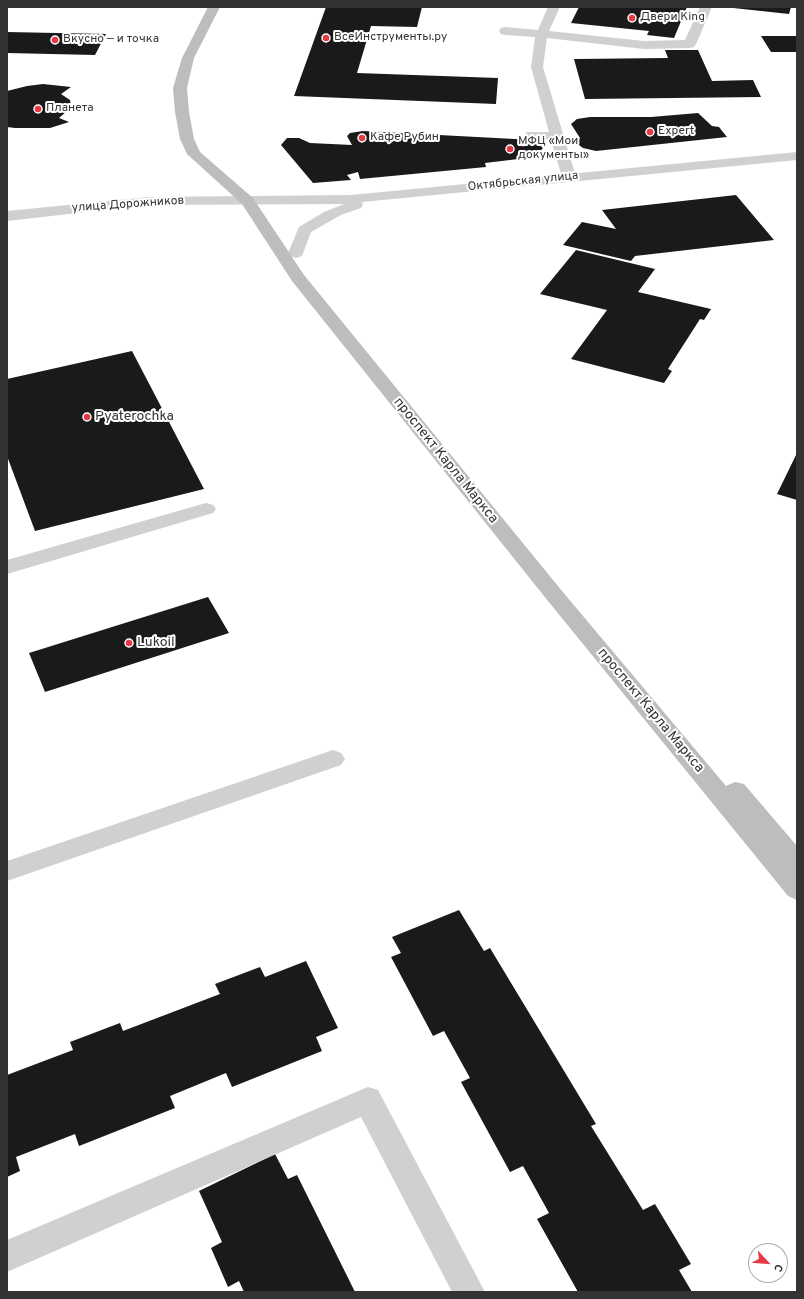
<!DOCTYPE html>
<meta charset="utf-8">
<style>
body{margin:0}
#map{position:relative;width:804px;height:1299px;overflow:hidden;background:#fff;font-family:Overpass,sans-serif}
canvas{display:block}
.frame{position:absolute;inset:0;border:8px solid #333;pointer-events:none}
.north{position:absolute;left:748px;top:1243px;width:40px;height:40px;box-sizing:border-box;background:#fff;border:1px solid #adadad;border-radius:50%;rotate:116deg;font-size:11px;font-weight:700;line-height:16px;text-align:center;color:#333}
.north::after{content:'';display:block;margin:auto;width:14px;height:18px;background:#e63946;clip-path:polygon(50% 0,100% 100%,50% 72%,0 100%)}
</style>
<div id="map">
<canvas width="804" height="1299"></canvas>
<div class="frame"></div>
<div class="north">С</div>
</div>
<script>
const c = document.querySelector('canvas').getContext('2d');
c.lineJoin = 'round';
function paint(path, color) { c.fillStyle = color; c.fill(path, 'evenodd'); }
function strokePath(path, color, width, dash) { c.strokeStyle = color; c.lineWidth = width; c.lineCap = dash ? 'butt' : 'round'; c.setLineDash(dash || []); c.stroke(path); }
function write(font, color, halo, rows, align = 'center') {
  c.font = font + ' Overpass,sans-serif'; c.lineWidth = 4; c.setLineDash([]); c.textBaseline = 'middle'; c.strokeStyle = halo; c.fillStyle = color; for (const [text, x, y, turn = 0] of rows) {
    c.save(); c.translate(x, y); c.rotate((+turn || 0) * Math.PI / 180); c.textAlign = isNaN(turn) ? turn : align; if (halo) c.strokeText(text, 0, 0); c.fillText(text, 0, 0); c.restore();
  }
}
paint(new Path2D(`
 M 326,7 L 422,7 L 417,27 L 371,26 L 357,73 L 498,78 L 496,104 L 294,96 Z
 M 579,7 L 687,7 L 674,38 L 647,35 L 649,31 L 571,23 Z
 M 724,7 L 791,7 L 789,14 Z
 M 7,32 L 106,34 L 95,55 L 7,53 Z
 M 761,36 L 797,36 L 797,52 L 771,52 Z
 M 665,50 L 698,50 L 712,81 L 753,80 L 761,97 L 585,99 L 574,59 L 668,58 Z
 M 43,84 L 71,87 L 61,94 L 70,100 L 71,106 L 66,112 L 59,118 L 69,122 L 50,128 L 15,128 L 7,127 L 7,91 L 27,86 Z
 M 698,113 L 712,126 L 719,127 L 727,137 L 596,151 L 583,148 L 576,143 L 580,138 L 571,124 L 577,119 L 590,117 L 651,117 Z
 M 363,131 L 534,140 L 543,148 L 535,157 L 485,163 L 486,167 L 360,179 L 358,172 L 347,175 L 351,180 L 313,183 L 281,145 L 287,138 L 299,138 L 310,143 L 352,145 L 347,136 L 350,133 Z
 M 736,195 L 774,240 L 635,256 L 631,261 L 563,245 L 582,222 L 616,229 L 602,210 Z
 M 576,250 L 655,269 L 638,292 L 711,309 L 704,320 L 700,319 L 668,369 L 672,371 L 664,383 L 571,359 L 607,310 L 540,294 Z
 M 132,351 L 204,489 L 35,531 L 7,456 L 7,379 Z
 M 797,453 L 797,500 L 777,494 Z
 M 208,597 L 229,633 L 45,692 L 29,653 Z
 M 459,910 L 484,951 L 490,948 L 596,1124 L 591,1126 L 643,1210 L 655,1204 L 691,1264 L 679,1270 L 692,1292 L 578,1292 L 537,1219 L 549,1213 L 523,1166 L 510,1172 L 461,1082 L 470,1078 L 444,1031 L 433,1036 L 391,957 L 401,953 L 392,937 Z
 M 306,961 L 338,1028 L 316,1037 L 322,1051 L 232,1087 L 226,1073 L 170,1096 L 175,1108 L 79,1146 L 75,1134 L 16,1157 L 20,1171 L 7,1177 L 7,1075 L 73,1050 L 70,1042 L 120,1023 L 123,1031 L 220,994 L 215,984 L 260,967 L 265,977 Z
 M 275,1154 L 288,1179 L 297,1175 L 355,1292 L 244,1292 L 239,1281 L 228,1287 L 211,1248 L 222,1242 L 199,1191 Z`), '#1a1a1a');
paint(new Path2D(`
 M 548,7 L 560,7 L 549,31 L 644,41 L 685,40 L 700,7 L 712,7 L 696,44 L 694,47 L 690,48 L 644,49 L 547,38 L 543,67 L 576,177 L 574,180 L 569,181 L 564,180 L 562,177 L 551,140 L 527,138 L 525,135 L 527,132 L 549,132 L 531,67 L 535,37 L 505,35 L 501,34 L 499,31 L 501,28 L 505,27 L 538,30 Z
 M 206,503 L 213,505 L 216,509 L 213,513 L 7,574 L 7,560 Z
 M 333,750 L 341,753 L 345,759 L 341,765 L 7,881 L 7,861 Z
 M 368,1087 L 378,1090 L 485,1292 L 452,1292 L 361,1117 L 7,1272 L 7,1240 Z`), '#d0d0d0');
paint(new Path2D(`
 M 797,152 L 797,160 L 362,202 L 363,205 L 361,208 L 341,215 L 311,232 L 302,256 L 296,258 L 290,256 L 288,253 L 299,227 L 324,212 L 344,204 L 149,205 L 7,221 L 7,211 L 149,197 L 351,195 Z`), '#d0d0d0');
paint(new Path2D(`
 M 208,7 L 220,7 L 194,58 L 187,88 L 189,112 L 194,139 L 200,152 L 253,198 L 304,275 L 562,591 L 726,786 L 735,782 L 744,784 L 797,846 L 797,900 L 788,896 L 548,601 L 292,281 L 242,204 L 187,154 L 180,139 L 175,112 L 173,88 L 182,58 Z`), '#bdbdbd');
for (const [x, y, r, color] of [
 [632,18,4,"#e63946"],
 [326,38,4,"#e63946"],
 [55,40,4,"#e63946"],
 [38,109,4,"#e63946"],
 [650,132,4,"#e63946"],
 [362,138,4,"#e63946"],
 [510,149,4,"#e63946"],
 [87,417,4,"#e63946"],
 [129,643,4,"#e63946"]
]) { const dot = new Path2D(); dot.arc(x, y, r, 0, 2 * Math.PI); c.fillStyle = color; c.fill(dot); strokePath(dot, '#fff', 1.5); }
write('12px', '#333', '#fff', [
 ["Двери King",640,18],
 ["ВсеИнструменты.ру",334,38],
 ["Вкусно — и точка",63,40],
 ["Планета",46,109],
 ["Expert",658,132],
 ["Кафе Рубин",370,138],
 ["МФЦ «Мои",518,142],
 ["документы»",518,156]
], 'left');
write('12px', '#333', '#fff', [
 ["Октябрьская улица",523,182,-6],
 ["улица Дорожников",128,205,-4]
]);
write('14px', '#333', '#fff', [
 ["Pyaterochka",95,417],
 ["Lukoil",137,643]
], 'left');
write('14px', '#333', '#fff', [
 ["проспект Карла Маркса",445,461,51],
 ["проспект Карла Маркса",650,711,50]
]);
</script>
